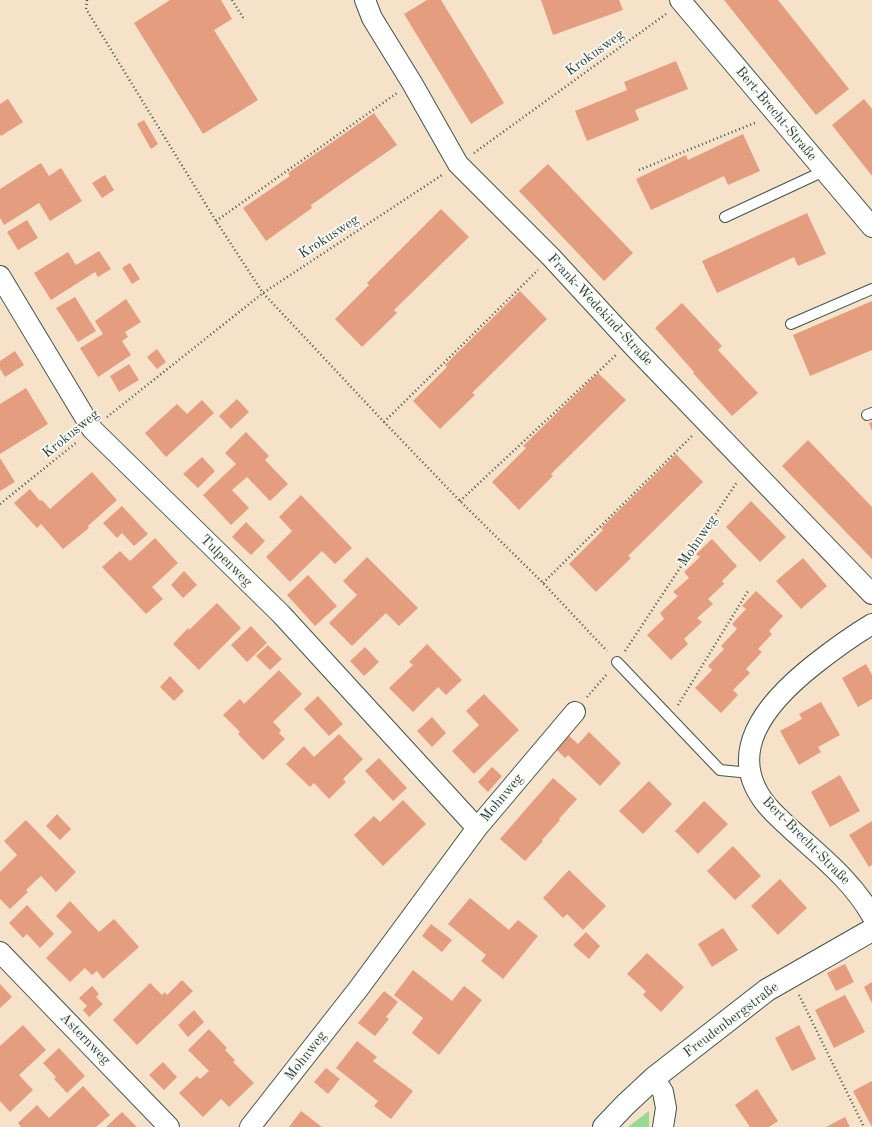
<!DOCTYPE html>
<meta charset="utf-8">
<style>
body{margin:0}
canvas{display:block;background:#f5e2c9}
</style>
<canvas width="872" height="1127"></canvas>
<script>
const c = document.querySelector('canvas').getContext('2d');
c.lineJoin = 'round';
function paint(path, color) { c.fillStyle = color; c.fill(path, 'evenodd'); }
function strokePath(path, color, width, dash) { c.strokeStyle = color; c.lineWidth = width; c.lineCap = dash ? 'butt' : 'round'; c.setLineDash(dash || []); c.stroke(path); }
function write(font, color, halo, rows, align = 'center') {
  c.font = font + ' "Old Standard TT",serif'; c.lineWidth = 3.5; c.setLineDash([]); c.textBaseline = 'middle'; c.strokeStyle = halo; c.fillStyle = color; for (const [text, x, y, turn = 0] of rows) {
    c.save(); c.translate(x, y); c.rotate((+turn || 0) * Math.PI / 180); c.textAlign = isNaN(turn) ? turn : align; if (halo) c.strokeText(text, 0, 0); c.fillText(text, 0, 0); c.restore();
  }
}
paint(new Path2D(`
 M 649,1111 L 649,1127 L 628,1127 Z`), '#95d992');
paint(new Path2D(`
 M 170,0 L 221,0 L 232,19 L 214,30 L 258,100 L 203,134 L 134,23 Z
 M 427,0 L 441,0 L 504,103 L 471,124 L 404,14 Z
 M 541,0 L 619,0 L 623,10 L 553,35 Z
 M 724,0 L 778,0 L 849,89 L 816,115 Z
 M 676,61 L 688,89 L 635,110 L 639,120 L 587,141 L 575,111 L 627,90 L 624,82 Z
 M 8,99 L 23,122 L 1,136 L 0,134 L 0,104 Z
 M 864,99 L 872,109 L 872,176 L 832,125 Z
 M 374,113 L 397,145 L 311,205 L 312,208 L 266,241 L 243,208 L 290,176 L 288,173 Z
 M 144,120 L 158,144 L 151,149 L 137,124 Z
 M 743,134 L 760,171 L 728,185 L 724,176 L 651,210 L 636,179 L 686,155 L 688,160 Z
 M 41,163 L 49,176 L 61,168 L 82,201 L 50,221 L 39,203 L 4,225 L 0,218 L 0,189 Z
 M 548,164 L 633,253 L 604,281 L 519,191 Z
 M 105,175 L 114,190 L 102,198 L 92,183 Z
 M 441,209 L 469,237 L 394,310 L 397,313 L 362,347 L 335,319 L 369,285 L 367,283 Z
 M 807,213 L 826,254 L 798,266 L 794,257 L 717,293 L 702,261 Z
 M 27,220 L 38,238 L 18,250 L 7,232 Z
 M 99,251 L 111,269 L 98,277 L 95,272 L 51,300 L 34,273 L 68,252 L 76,265 Z
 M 130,263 L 140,279 L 132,284 L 122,268 Z
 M 520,291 L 547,319 L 472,393 L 475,395 L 440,429 L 413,401 L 447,367 L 445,365 Z
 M 75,297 L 96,331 L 78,342 L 56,308 Z
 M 126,299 L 141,322 L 125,332 L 128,337 L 122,341 L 131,355 L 98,377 L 80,348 L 103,334 L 95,321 Z
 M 872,301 L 872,350 L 810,376 L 793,335 Z
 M 682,303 L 722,346 L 718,350 L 758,393 L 732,416 L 693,373 L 694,372 L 655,328 Z
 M 157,349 L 166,362 L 157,369 L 147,357 Z
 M 15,351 L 24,365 L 5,377 L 0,369 L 0,361 Z
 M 129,364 L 139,380 L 119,392 L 110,376 Z
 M 598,373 L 626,400 L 551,474 L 553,476 L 519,510 L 492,482 L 526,448 L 523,446 Z
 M 26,388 L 48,424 L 0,454 L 0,404 Z
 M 237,399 L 249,412 L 231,429 L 219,416 Z
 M 202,400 L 214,413 L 166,457 L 145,433 L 177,404 L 187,414 Z
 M 872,422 L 872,431 L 869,423 Z
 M 246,432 L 269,456 L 265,460 L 288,484 L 270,501 L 247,477 L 232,490 L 249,508 L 231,525 L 203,495 L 236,464 L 225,453 Z
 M 808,440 L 872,507 L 872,559 L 782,466 Z
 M 676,454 L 703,482 L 628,556 L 631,558 L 596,592 L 569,564 L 603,530 L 601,528 Z
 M 202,457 L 215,471 L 198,488 L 183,474 Z
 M 0,458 L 15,482 L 0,491 Z
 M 92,472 L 117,500 L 88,526 L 89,528 L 63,549 L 41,524 L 37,528 L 14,503 L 30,489 L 40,501 L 42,500 L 50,509 Z
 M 301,495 L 352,548 L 335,564 L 322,551 L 290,582 L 266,557 L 292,531 L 279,517 Z
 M 751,501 L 786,537 L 760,562 L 726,527 Z
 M 122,506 L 148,534 L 134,546 L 122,533 L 117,538 L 103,523 Z
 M 246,522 L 265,541 L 251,555 L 232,537 Z
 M 155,538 L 178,563 L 152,587 L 163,599 L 146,614 L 102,567 L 120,551 L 130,561 Z
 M 712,539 L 737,566 L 722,581 L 724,584 L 708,599 L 713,604 L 697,618 L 702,622 L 684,639 L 688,644 L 671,660 L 647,635 L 664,619 L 660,613 L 678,596 L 673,592 L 689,578 L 684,572 L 700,557 L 696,554 Z
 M 367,557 L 418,608 L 399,626 L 386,613 L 352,646 L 329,623 L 357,595 L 343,581 Z
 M 803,558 L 827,586 L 801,609 L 776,581 Z
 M 184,571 L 197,585 L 183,598 L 171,585 Z
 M 308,575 L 337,606 L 315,626 L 287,595 Z
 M 756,591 L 783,616 L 769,631 L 772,634 L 758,649 L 762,652 L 746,669 L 750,673 L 733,690 L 738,695 L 721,713 L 695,688 L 712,670 L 708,666 L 724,649 L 721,646 L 737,629 L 732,624 L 746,609 L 742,606 Z
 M 217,603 L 241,628 L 199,670 L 173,644 L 188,628 L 189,630 Z
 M 251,626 L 267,643 L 247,662 L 231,645 Z
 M 427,644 L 462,680 L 446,695 L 438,687 L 413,712 L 389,688 L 413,665 L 409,662 Z
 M 268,645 L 282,659 L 270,670 L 256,656 Z
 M 365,647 L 379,662 L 364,676 L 350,661 Z
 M 866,664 L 872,675 L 872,699 L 858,707 L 842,678 Z
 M 279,670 L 302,694 L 273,722 L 281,730 L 279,733 L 285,739 L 263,760 L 238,734 L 240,732 L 223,715 L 240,699 L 244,704 Z
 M 170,676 L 184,691 L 174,701 L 160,687 Z
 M 484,694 L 519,730 L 474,774 L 452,751 L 479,725 L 466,711 Z
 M 318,696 L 343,724 L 329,736 L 304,709 Z
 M 821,702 L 840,735 L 818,747 L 821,752 L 799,765 L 780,731 L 802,719 L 799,714 Z
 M 432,717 L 446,733 L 432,747 L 417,731 Z
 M 589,732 L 621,763 L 600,786 L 568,755 L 565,758 L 555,748 L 567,734 L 578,744 Z
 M 339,734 L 363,759 L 343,779 L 346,782 L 329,799 L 314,783 L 310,787 L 286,764 L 304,746 L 314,757 Z
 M 379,758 L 407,788 L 393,801 L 365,771 Z
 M 492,767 L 502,776 L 488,792 L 478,782 Z
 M 840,775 L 860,811 L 830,827 L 811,792 Z
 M 553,778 L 577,799 L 559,819 L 560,820 L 542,840 L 543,841 L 525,861 L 500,839 Z
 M 649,781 L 672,804 L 643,834 L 619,811 Z
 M 403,800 L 426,824 L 383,866 L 354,835 L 374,816 L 380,822 Z
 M 704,801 L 728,824 L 698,854 L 675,831 Z
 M 57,814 L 71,829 L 60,840 L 46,826 Z
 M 26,820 L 76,872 L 56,892 L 41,876 L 26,890 L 28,892 L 10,909 L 0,899 L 0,872 L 17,855 L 4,841 Z
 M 872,821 L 872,865 L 869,867 L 849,835 Z
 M 733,846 L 761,876 L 735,900 L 707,871 Z
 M 569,870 L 606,906 L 583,930 L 567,914 L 563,918 L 543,898 Z
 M 780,879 L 807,908 L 778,935 L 751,906 Z
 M 470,898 L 509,930 L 518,920 L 538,936 L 503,979 L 481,961 L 486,955 L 448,924 Z
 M 70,901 L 99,932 L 114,919 L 139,947 L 103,979 L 97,971 L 92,975 L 85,968 L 70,982 L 46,958 L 72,932 L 56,916 Z
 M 27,905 L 54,934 L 40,948 L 27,934 L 23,938 L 9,923 Z
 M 431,924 L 452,940 L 442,952 L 422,936 Z
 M 723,928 L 738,950 L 712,967 L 698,944 Z
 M 586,932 L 600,946 L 589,959 L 573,945 Z
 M 647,953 L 684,987 L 661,1012 L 643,995 L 646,991 L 627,974 Z
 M 845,964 L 854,982 L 836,991 L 827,973 Z
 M 413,970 L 452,1001 L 464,986 L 482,1000 L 439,1055 L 412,1033 L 423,1018 L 394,995 Z
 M 182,980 L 193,991 L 137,1045 L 113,1020 L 150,983 L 162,995 L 165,992 L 167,995 Z
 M 872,982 L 872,1003 L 864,987 Z
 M 0,984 L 12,997 L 0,1008 Z
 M 92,986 L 99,994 L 96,997 L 103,1004 L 89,1017 L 83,1010 L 87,1006 L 79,998 Z
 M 384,991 L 398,1002 L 386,1017 L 389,1019 L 375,1036 L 358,1023 Z
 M 845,995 L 865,1032 L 834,1048 L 815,1010 Z
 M 194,1010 L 204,1022 L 188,1037 L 178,1025 Z
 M 23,1025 L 46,1050 L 19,1075 L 33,1090 L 10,1112 L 0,1101 L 0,1046 Z
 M 799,1025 L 816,1059 L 792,1071 L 775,1038 Z
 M 209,1029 L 227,1048 L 225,1050 L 235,1060 L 233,1062 L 254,1083 L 229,1107 L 221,1099 L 203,1117 L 179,1093 L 197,1076 L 200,1079 L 209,1071 L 188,1050 Z
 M 357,1041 L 377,1057 L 373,1061 L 413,1091 L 391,1119 L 374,1106 L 378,1101 L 336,1068 Z
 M 59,1048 L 85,1076 L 67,1093 L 54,1079 L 56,1077 L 43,1063 Z
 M 163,1062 L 177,1077 L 164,1090 L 149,1075 Z
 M 326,1068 L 340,1079 L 328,1094 L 314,1082 Z
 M 872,1081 L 872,1127 L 853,1091 Z
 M 83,1086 L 110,1115 L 96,1127 L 21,1127 L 18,1123 L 37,1105 L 49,1118 Z
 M 757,1089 L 778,1121 L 769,1127 L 750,1127 L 735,1105 Z
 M 301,1111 L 322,1127 L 289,1127 Z
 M 122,1112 L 137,1127 L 106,1127 Z
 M 845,1117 L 850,1127 L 826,1127 Z`), '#e59d7f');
const service = new Path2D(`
 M 725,217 L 824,171
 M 791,324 L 872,289
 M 867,415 L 872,413
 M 617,662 L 720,770 L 750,773`);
const minor = new Path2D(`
 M 365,0 L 372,18 L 412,83 L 458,164 L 551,257 L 634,347 L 872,594
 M 680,0 L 872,227
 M 0,276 L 92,429 L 281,614 L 477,828
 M 872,624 C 852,636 834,649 815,664 C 768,701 719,755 772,811 C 806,846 848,873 872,916
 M 0,952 L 169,1127
 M 654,1078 L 663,1092 L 666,1108 L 663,1127
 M 250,1127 L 359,988 L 477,828 L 575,712`);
const tertiary = new Path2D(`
 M 604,1127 L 625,1105 L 654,1078 L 767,990 L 872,930`);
strokePath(service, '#3f564a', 12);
strokePath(minor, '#3f564a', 22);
strokePath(tertiary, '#3f564a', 24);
strokePath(new Path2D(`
 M 87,0 L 86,9 L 216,221 L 263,293 L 384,422 L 460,501 L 543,583 L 607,651
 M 232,0 L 244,19
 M 474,153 L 666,14
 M 639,170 L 757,122
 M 216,221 L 397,93
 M 107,417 L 263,293 L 442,175
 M 384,422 L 538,270
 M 460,501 L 616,355
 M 0,504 L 77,442
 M 543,583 L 693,435
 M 625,651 L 737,482
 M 587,697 L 607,674
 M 678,705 L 748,591
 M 799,995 L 864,1127`), '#3f564a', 2.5, [1, 3]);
strokePath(service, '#fff', 10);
strokePath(minor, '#fff', 20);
strokePath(tertiary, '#fff', 22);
write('14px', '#1f3d34', '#fdfcf7', [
 ["Krokusweg",595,53,-36],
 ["Bert-Brecht-Straße",776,114,50],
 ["Krokusweg",329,237,-33],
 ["Frank-Wedekind-Straße",600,310,47],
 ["Krokusweg",71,434,-39],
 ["Mohnweg",698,541,-56],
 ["Tulpenweg",226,561,45],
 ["Mohnweg",502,798,-50],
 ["Bert-Brecht-Straße",806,841,45],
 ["Freudenbergstraße",731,1020,-37],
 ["Asternweg",85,1039,46],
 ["Mohnweg",306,1056,-52]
]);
</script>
